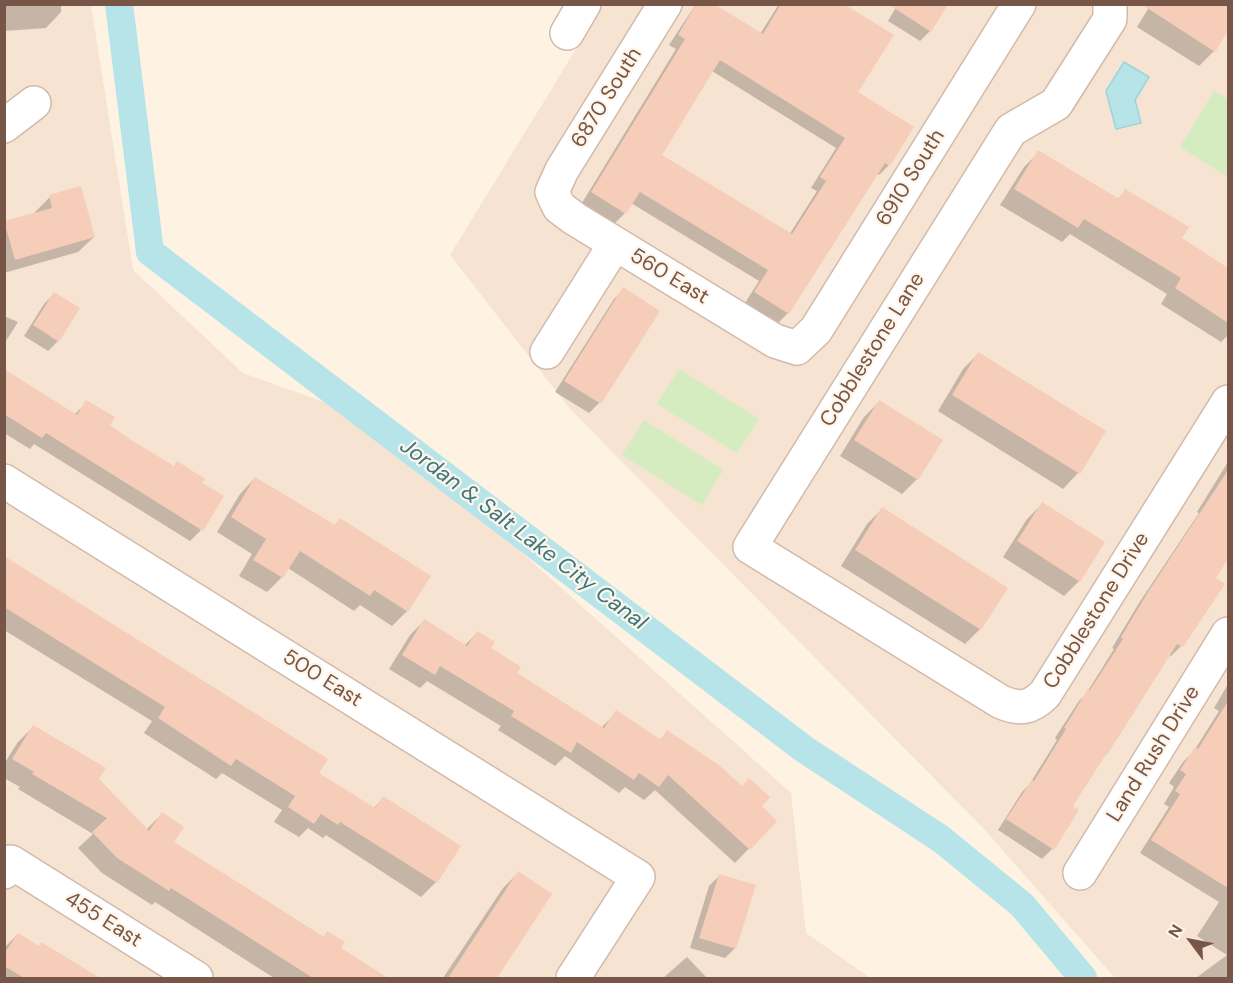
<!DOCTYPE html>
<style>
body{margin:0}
#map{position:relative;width:1233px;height:983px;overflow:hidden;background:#fef2e3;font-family:"DM Sans",sans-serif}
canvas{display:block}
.frame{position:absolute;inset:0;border:6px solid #775547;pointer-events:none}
.north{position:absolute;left:1161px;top:911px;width:60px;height:60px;-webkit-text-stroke:4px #fff6eb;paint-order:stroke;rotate:302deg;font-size:16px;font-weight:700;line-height:24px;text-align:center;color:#775547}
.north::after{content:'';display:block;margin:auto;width:21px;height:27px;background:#775547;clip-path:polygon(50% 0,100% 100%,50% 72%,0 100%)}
</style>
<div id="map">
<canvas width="1233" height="983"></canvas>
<div class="frame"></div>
<div class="north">N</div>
</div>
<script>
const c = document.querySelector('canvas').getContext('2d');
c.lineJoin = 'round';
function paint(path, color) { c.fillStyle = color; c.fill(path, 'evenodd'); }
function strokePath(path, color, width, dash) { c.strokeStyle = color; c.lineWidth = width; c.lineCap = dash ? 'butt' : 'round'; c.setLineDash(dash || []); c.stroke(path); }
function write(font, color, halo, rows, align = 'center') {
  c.font = font + ' "DM Sans",sans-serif'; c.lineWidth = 4.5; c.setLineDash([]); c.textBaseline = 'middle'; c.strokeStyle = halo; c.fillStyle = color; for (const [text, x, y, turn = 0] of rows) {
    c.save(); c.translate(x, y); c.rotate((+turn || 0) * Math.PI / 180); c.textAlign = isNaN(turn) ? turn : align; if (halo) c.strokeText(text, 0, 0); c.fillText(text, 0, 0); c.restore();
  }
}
paint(new Path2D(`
 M 5,5 L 91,5 L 133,270 L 243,373 L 413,434 L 512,544 L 791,793 L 806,933 L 870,978 L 5,978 Z
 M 603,5 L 1228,5 L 1228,978 L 1115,978 L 985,830 L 570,409 L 450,255 Z`), '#f6e3d1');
paint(new Path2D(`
 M 1214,91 L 1228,99 L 1228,177 L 1180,147 Z
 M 679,369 L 759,419 L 737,453 L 657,404 Z
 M 644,420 L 723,470 L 702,505 L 622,455 Z`), '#d5ecc0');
const water = new Path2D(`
 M 1124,62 L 1149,77 L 1135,100 L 1141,123 L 1116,129 L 1106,91 Z`);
paint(water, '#b6e4e9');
strokePath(water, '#9cd5db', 1.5);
paint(new Path2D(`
 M 4,4 L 61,4 L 61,12 L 46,28 L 4,31 Z
 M 696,4 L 711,4 L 760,34 L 779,4 L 841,4 L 856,93 L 889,165 L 879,175 L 877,173 L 788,313 L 778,323 L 745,303 L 759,281 L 631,203 L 625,213 L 615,223 L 582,203 L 676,49 L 669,45 ZM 712,71 L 836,148 L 811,188 L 817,191 L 789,235 L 660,156 Z
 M 898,4 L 930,31 L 920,41 L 888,21 Z
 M 1151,4 L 1226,4 L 1228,6 L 1228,28 L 1214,51 L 1199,66 L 1137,27 Z
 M 1039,152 L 1117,200 L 1126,191 L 1180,238 L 1228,270 L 1228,335 L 1221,342 L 1161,304 L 1167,294 L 1070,234 L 1062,242 L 1000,205 L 1024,167 Z
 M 50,197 L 94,237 L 78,252 L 4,273 L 4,223 L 35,214 L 35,212 Z
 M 624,289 L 658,311 L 599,403 L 589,413 L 555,392 L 614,299 Z
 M 54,294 L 58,341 L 48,351 L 24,336 L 44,304 Z
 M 4,316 L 18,322 L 4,344 Z
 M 978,354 L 1104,432 L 1078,473 L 1063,489 L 938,411 L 963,369 Z
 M 4,371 L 74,415 L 87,402 L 201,530 L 190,541 L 34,444 L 30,449 L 4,433 Z
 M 879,402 L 917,479 L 902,494 L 840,456 L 864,417 Z
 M 1228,462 L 1228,556 L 1214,579 L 1223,585 L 1181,646 L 1171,656 L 1169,655 L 1071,807 L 1052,849 L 1042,859 L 998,830 L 1022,792 L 1029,785 L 1057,740 L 1055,738 L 1079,701 L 1086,694 L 1114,649 L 1112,648 L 1139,603 L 1199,513 L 1197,512 Z
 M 255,478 L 334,526 L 340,520 L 407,611 L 392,626 L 360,605 L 354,611 L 288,568 L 282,577 L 267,592 L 239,576 L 252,554 L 217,532 L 240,494 Z
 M 1042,504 L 1079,581 L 1064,596 L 1003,557 L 1027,519 Z
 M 882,509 L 1006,588 L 980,629 L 965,644 L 841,566 L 867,524 Z
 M 4,558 L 317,774 L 373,809 L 383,798 L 459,846 L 436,882 L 421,897 L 326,835 L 323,838 L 308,828 L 299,837 L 274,822 L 282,810 L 222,773 L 216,779 L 144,733 L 152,721 L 4,630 Z
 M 424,621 L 464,646 L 477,633 L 489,649 L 515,674 L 601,728 L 617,712 L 659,741 L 668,732 L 775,821 L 735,863 L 655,790 L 644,800 L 625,787 L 619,793 L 565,756 L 555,766 L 498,730 L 501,726 L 427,681 L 420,688 L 389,669 L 410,635 Z
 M 1228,684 L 1228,978 L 1196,978 L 1227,955 L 1197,936 L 1219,902 L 1140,853 L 1169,807 L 1164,804 L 1174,787 L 1169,783 L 1183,762 L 1194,751 L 1219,711 L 1214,708 Z
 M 33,727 L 97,780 L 146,830 L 162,814 L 172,843 L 323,938 L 327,933 L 339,948 L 382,976 L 380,978 L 274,978 L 155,902 L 152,905 L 102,873 L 78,848 L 93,834 L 18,789 L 20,787 L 4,778 L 4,764 L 18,742 Z
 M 518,873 L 550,894 L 495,978 L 443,978 L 503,888 Z
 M 719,876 L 735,948 L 725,958 L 690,948 L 709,886 Z
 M 18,934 L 38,947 L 42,944 L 97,978 L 4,978 L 4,948 Z
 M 687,957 L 707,978 L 663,978 Z`), '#0003');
strokePath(new Path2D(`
 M 119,4 L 150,252 L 804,749 L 941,839 L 1022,905 L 1083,978`), '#b6e4e9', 28);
paint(new Path2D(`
 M 696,4 L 714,4 L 763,34 L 781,4 L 844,4 L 894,35 L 858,92 L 914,127 L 890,166 L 885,163 L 789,314 L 754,292 L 768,270 L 640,192 L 626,214 L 591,192 L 685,39 L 678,35 ZM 720,60 L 845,138 L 820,177 L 826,181 L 792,234 L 662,155 Z
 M 888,4 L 948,4 L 931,32 Z
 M 1141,4 L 1228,4 L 1228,30 L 1215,52 Z
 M 1038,150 L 1119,199 L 1125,189 L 1189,227 L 1182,238 L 1228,268 L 1228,323 L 1175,288 L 1181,278 L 1084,219 L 1078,228 L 1014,189 Z
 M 81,186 L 95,237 L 15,260 L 4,221 L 52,208 L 49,195 Z
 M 623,287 L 660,311 L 601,404 L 564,381 Z
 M 54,292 L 80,308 L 59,342 L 33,325 Z
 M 978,352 L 1106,431 L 1080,474 L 952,395 Z
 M 4,369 L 77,415 L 86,400 L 115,417 L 110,425 L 131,440 L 174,466 L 177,461 L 205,479 L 202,483 L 224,496 L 203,531 L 46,433 L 42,438 L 4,414 Z
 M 879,400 L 943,440 L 918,480 L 854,440 Z
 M 1228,470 L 1228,558 L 1216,578 L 1225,584 L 1183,647 L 1177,644 L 1107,755 L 1106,754 L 1073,806 L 1079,810 L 1054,850 L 1006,819 L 1032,780 L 1034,781 L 1066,729 L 1064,728 L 1088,689 L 1090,690 L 1123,639 L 1121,637 L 1148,592 Z
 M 255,477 L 335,525 L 340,518 L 431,576 L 408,612 L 374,590 L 370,596 L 300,551 L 283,578 L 253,560 L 266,539 L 231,517 Z
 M 1042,502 L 1105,542 L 1080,582 L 1017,541 Z
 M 882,507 L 1008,588 L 981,630 L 855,550 Z
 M 4,556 L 328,759 L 319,773 L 375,808 L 383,796 L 461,846 L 437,883 L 340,822 L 338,825 L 321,814 L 314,824 L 288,807 L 295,796 L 236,759 L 231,766 L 158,718 L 165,707 L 4,607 Z
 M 424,619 L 467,646 L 477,631 L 495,642 L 491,648 L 521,667 L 517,673 L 604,728 L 616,710 L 661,740 L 667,730 L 720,766 L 742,786 L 749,778 L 770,797 L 762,806 L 777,821 L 750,850 L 668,775 L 659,787 L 639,773 L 634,780 L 577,742 L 571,753 L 511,716 L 514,711 L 440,666 L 435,675 L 402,655 Z
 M 1228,701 L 1228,888 L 1151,840 L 1180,794 L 1175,791 L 1186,774 L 1180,770 L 1195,747 L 1198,749 Z
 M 33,725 L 106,768 L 99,779 L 149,831 L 162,812 L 184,827 L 174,842 L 324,937 L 327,931 L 345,942 L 341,948 L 388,978 L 313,978 L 171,888 L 169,891 L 117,858 L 92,832 L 107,818 L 32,774 L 34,772 L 12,759 Z
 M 518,871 L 552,894 L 497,978 L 448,978 Z
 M 719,874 L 756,885 L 736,949 L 699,938 Z
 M 18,933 L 39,946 L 41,942 L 100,978 L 24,978 L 4,966 L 4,954 Z`), '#f5cdb9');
const minor = new Path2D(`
 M 665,4 L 562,170 L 552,192 L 559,207 L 575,219 L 775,341 L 797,348 L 816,330 L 1019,4
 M 1110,4 L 1110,19 L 1056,104 L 1011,130 L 750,547 L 1001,702 C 1020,710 1031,708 1045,694 L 1228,402
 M 567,33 L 584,4
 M 4,126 L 34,103
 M 547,352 L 615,244
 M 4,481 L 638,877 L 573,978
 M 4,872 L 11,862 L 196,978
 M 1080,873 L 1228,634`);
strokePath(minor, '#d2baab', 36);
strokePath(minor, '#fff', 33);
write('21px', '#775547', '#fff6eb', [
 ["6870 South",607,98,-58],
 ["6910 South",911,178,-58],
 ["560 East",669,277,31],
 ["Cobblestone Lane",873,350,-58],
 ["Cobblestone Drive",1097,611,-58],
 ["500 East",322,679,32],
 ["Land Rush Drive",1154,754,-58],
 ["455 East",103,920,32]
]);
write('italic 22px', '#3a777e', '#fff6eb', [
 ["Jordan & Salt Lake City Canal",523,535,37]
]);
</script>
